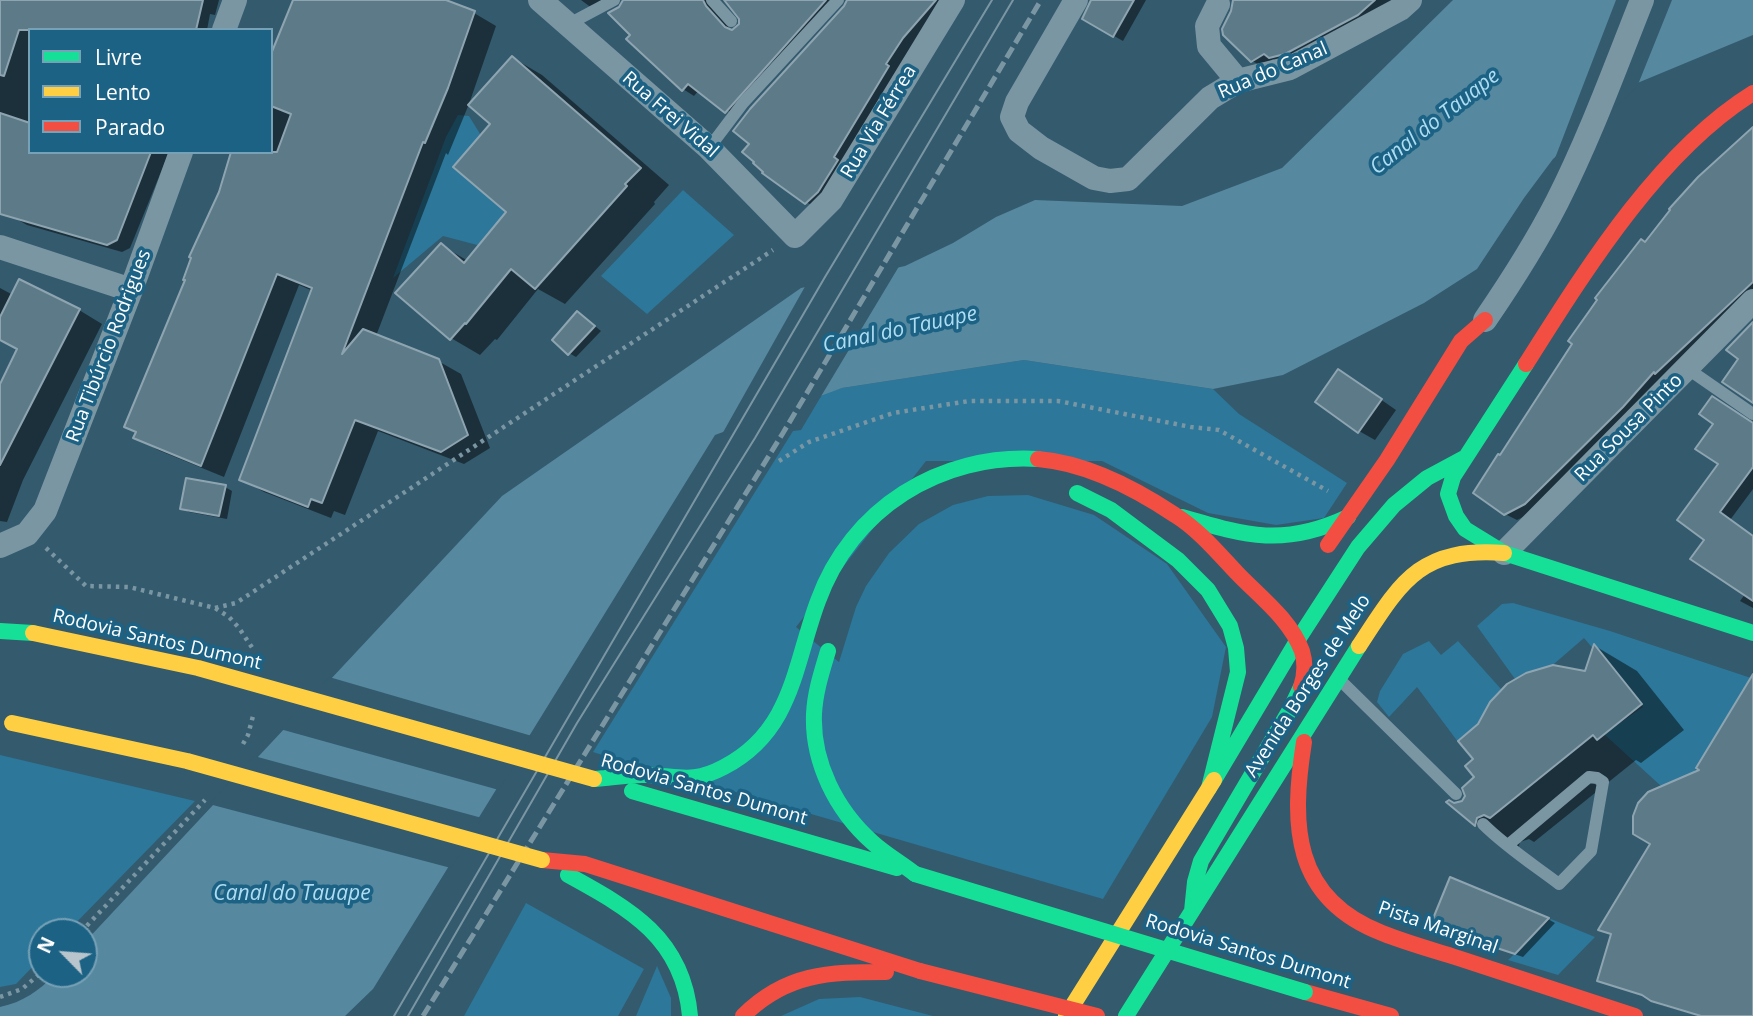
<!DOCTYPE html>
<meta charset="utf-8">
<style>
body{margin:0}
#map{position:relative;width:1753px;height:1016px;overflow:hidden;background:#345a6d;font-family:"Open Sans",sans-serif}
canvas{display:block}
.legend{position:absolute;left:28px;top:28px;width:245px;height:126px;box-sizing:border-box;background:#1c6285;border:2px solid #77a1b6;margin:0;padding:9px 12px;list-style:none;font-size:21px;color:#fff}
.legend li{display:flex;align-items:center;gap:14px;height:35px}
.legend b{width:35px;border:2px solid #77a1b6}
.north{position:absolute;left:28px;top:918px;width:70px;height:70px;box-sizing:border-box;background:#1c6285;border:2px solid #77a1b6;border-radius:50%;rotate:295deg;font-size:19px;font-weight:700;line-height:28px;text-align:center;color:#fff}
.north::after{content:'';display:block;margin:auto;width:24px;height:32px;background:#b8c5cc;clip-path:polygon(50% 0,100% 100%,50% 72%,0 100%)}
</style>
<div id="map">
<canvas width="1753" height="1016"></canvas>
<ul class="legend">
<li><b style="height:9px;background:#16e098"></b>Livre</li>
<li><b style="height:9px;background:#ffcf43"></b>Lento</li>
<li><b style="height:9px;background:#f24e42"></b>Parado</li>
</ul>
<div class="north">N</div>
</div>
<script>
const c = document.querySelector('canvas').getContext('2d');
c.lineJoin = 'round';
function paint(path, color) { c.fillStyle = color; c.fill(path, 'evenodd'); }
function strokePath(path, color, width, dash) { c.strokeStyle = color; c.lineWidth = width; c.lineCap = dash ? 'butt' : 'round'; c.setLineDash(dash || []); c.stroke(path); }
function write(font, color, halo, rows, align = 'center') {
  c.font = font + ' "Open Sans",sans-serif'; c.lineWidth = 7; c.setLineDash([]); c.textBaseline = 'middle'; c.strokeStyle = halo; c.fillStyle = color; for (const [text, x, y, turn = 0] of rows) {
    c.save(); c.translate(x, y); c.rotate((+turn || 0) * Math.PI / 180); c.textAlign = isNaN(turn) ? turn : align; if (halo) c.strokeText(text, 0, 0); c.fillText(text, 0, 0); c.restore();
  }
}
paint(new Path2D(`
 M 458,115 L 469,116 L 482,137 L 529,180 L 481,246 L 443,236 L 393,278 L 446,137 Z
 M 683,190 L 734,235 L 647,314 L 601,276 Z
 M 1024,360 L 1213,389 L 1239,414 L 1347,483 L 1324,518 L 1276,525 L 1208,513 L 1102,461 L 926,461 L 796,627 L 839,662 L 856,607 L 866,586 L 889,553 L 919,524 L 953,505 L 988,496 L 1028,495 L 1094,515 L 1167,564 L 1226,647 L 1212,717 L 1103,899 L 715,786 L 634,765 L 593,752 L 793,431 L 801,430 L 823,393 L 842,388 Z
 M 1513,603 L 1610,631 L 1751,678 L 1679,797 L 1661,786 L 1604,734 L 1643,707 L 1584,638 L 1547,670 L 1541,668 L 1515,679 L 1477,626 L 1502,604 Z
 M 1429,641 L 1441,655 L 1458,641 L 1501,689 L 1490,702 L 1481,718 L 1483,720 L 1458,742 L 1417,687 L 1389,717 L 1377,702 L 1380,691 L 1403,654 Z
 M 0,755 L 195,801 L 67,932 L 42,932 L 42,957 L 16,984 L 0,987 Z
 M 526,903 L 644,969 L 618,1016 L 464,1016 Z
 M 1551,919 L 1595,937 L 1558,975 L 1508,960 Z
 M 657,966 L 671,998 L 671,1016 L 636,1016 Z
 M 860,997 L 933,1016 L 781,1016 L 819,999 Z`), '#2c779a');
paint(new Path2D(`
 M 1453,0 L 1753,0 L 1753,35 L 1635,84 L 1553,159 L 1524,198 L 1477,269 L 1424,303 L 1283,375 L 1213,389 L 1024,360 L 842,388 L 715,435 L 373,989 L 345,1016 L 0,1016 L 0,1007 C 23,1002 39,991 55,974 L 84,974 L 84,943 L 502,496 L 801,288 L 905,266 L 953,243 L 996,217 L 1035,200 L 1182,206 L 1282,168 Z`), '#56889f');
paint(new Path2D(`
 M 1616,0 L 1672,0 L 1637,87 L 1552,166 Z
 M 901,263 L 820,398 L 721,436 L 807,283 Z
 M 329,677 L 532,736 L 499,790 L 280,729 Z
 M 254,756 L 482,818 L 451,868 L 209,804 Z`), '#345a6d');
paint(new Path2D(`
 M 0,0 L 219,0 L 215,15 L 210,14 L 207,30 L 30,30 L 30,152 L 169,152 L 130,248 L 122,252 L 27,225 L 13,217 L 0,204 Z
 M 295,0 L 441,0 L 474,13 L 496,26 L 469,104 L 448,155 L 446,153 L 376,336 L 438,361 L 461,374 L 490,448 L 464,464 L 378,431 L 345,515 L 334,511 L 331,518 L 264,492 L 241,479 L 313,291 L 299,285 L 224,477 L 158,450 L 135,437 L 137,433 L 126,427 L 271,152 L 271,58 Z
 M 581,0 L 617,0 L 596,11 Z
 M 624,0 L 716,0 L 716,13 L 732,31 L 738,29 L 742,20 L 725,0 L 842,0 L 737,117 L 699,90 L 694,96 L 683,89 L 633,36 L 623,5 Z
 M 848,0 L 950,0 L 817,208 L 806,202 Z
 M 1094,0 L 1146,0 L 1123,41 L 1084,19 Z
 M 1233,0 L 1393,0 L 1280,62 L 1273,59 L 1262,66 L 1252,61 Z
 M 513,58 L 542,75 L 669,185 L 654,202 L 655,204 L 565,304 L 538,289 L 497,340 L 495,339 L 480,355 L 451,338 L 441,245 L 468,261 L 508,212 L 492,124 Z
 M 1753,130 L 1753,299 L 1537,510 L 1517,520 L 1505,514 L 1501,457 L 1646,244 Z
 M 0,288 L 13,295 L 79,310 L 102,324 L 23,480 L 7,522 L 0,521 L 0,388 L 19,350 L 0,341 Z
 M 585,318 L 601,331 L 576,357 L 569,353 Z
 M 1354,381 L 1396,410 L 1375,440 L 1359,431 Z
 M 1753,423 L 1753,489 L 1730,520 L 1753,536 L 1753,608 L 1740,601 L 1746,593 L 1707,540 Z
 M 225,487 L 232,491 L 227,519 L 189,512 L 182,508 Z
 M 1595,646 L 1637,671 L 1684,730 L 1641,763 L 1636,760 L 1534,842 L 1529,839 L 1520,842 L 1518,849 L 1476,825 L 1449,802 L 1454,804 L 1463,802 L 1586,673 Z
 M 1753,677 L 1753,1016 L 1699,1016 L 1661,1005 L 1649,998 L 1599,980 L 1613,935 L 1601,930 L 1703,770 Z
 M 1451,880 L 1548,919 L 1555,923 L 1523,957 L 1440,929 L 1432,925 Z`), '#0007');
const building = new Path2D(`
 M 0,0 L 203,0 L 196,30 L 19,30 L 4,76 L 0,75 Z
 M 293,0 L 446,0 L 475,11 L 448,88 L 425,143 L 423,142 L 342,354 L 363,329 L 439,359 L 468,435 L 441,452 L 355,420 L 322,503 L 311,499 L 308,507 L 239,480 L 312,288 L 277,274 L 201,466 L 133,438 L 136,432 L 124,427 L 185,280 L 183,280 L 191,258 L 189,257 L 219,192 L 231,152 L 277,152 L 291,114 L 271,106 L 271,54 Z
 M 623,0 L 703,0 L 706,6 L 725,27 L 732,30 L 739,24 L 739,19 L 724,0 L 826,0 L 725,113 L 688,84 L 682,91 L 626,39 L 630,35 L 608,13 L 619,7 Z
 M 847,0 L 936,0 L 903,38 L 886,64 L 889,66 L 834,157 L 838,160 L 818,192 L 805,204 L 762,173 L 763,172 L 753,163 L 754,162 L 742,152 L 749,144 L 733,131 L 750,109 L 844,6 Z
 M 1091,0 L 1134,0 L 1113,37 L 1082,19 Z
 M 1233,0 L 1375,0 L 1358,15 L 1285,54 L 1269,58 L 1264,54 L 1251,62 L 1223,35 L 1222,29 L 1231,11 Z
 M 512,56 L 641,168 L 625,184 L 627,186 L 535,289 L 511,269 L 466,324 L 465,323 L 450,340 L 395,293 L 441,243 L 464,263 L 506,212 L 453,167 L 490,124 L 468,105 Z
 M 0,113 L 30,123 L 30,152 L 151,152 L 117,240 L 107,245 L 0,214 Z
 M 1753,127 L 1753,282 L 1655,374 L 1654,372 L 1623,407 L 1525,504 L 1504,515 L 1473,493 L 1498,454 L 1500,455 L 1572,344 L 1568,341 L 1590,310 L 1597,300 L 1595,298 L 1641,239 L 1645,242 L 1670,210 L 1669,209 L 1698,177 Z
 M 19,279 L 80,309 L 0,465 L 0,384 L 17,349 L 0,340 L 0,317 Z
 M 577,311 L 595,326 L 568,355 L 552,340 Z
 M 1753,322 L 1753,403 L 1722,382 L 1738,359 L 1726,350 Z
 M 1338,369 L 1382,399 L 1358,433 L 1315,402 Z
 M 1712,396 L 1753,423 L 1753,467 L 1720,512 L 1753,536 L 1753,601 L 1690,559 L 1704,540 L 1677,520 L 1718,464 L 1695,449 L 1713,424 L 1699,414 Z
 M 186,478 L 226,485 L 219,516 L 180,509 Z
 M 1594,644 L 1642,704 L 1597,740 L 1593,735 L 1490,818 L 1484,815 L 1477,818 L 1475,826 L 1446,802 L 1449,800 L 1454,803 L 1462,801 L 1465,796 L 1462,788 L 1474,777 L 1465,766 L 1473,759 L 1458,741 L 1478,724 L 1490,702 L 1507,684 L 1526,673 L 1553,665 L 1585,671 Z
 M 1753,674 L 1753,1016 L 1701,1016 L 1651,1001 L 1642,995 L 1597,981 L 1611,934 L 1598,930 L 1650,844 L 1633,834 L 1633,816 L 1638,803 L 1648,792 L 1699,770 L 1696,768 Z
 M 1450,877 L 1549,918 L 1515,954 L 1430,926 Z`);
paint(building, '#5d7a88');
strokePath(building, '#8ea5b1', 2);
strokePath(new Path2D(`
 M 779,461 L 809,442 L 893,413 L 969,401 L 1058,401 L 1191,427 L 1219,430 L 1328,491
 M 46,548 L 86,586 L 129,587 L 215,608 L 229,617 L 239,628 L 253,649
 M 215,608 L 236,603 L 773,250
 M 243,744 L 248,735 L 253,716
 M 81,932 L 205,800
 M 0,997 L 22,989 L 42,972`), '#7a96a3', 4.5, [3.5, 5]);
strokePath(new Path2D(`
 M 712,0 L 731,21
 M 567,25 L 614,0
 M 709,148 L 743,103 L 838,0
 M 1688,369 L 1753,414
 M 1341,681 L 1456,794
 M 1483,824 C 1506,847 1534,865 1559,884 L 1591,851 L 1603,782 L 1597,778 L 1589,777 L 1508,845`), '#7a96a3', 12);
strokePath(new Path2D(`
 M 540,0 L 709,148 L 795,236 L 831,200 L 953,0
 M 1076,0 L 1017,102 L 1012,117 L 1019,131 L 1041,148 L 1094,178 L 1110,181 L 1128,179 L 1210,98 L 1238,81 L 1290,68 L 1400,9 L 1410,0
 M 1218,4 L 1207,26 L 1209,46 L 1238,81
 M 224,30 L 235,0
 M 0,247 L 131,290
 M 1485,320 C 1511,282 1536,243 1557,202 C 1590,137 1615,68 1642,0
 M 0,546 L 27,534 L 45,511 L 131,290 L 181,152
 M 1504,553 L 1753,301`), '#7a96a3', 24);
strokePath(new Path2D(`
 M 1526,364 L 1453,477 L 1448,494 L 1456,516 L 1465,529 L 1504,553 L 1753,633
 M 1077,493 L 1111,510 L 1178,560 L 1208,590 L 1230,626 L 1236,648 L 1238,672 L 1209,788
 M 1182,517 C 1247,536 1284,547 1348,517
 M 0,631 L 33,633
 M 828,651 C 822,671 815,692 814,714 C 812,762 836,810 872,842 C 885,854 901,863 915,874
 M 594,779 C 612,778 629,774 647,775 C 680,776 692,784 724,767 C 793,731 794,665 818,601 C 851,509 940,453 1038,459
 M 1214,780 L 1297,641 L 1358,547 L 1394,505 L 1427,478 L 1466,457
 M 632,791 L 897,868
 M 568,875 C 630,909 683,938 690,1016
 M 1192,911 L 1195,882 L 1201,861 L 1291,708 L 1301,687
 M 1126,1016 L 1359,646`), '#16e098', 16);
strokePath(new Path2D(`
 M 1359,646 C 1401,582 1419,547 1504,553
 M 1066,1016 L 1214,780`), '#ffcf43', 16);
strokePath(new Path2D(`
 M 1526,364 C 1585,271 1658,152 1753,93
 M 1038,459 C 1086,463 1136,489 1175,515 C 1199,530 1218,553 1237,573 C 1260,597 1290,619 1302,651 C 1306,664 1305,675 1301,687
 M 1328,545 L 1387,460 L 1461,341 L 1485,320
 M 1304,742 C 1291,824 1292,898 1382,933 C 1407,943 1433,950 1458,958 C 1517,977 1576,997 1635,1016
 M 542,860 L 585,864 L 920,971
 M 1305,992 L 1391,1016
 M 743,1016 C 786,973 829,972 886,972`), '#f24e42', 16);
strokePath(new Path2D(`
 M 394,1016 L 825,277 L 992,0
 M 408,1016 L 577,723 L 755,438 L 1013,0`), '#7b96a3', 2);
strokePath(new Path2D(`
 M 423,1016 L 783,433 L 1041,0`), '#7b96a3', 5, [12, 5]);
strokePath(new Path2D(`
 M 915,874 L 1305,992`), '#16e098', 16);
strokePath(new Path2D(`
 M 33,633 L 198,668 L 594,779
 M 12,723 L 187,761 L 542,860`), '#ffcf43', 16);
strokePath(new Path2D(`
 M 920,971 L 1097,1016`), '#f24e42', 16);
write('19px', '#fff', '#1c6285', [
 ["Rua do Canal",1273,71,-23],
 ["Rua Frei Vidal",670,115,41],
 ["Rua Via Férrea",879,122,-59],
 ["Rua Tibúrcio Rodrigues",109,346,-69],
 ["Rua Sousa Pinto",1629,428,-45],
 ["Rodovia Santos Dumont",157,640,13],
 ["Avenida Borges de Melo",1308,686,-57],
 ["Rodovia Santos Dumont",704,790,16],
 ["Pista Marginal",1438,928,19],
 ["Rodovia Santos Dumont",1248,952,17]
]);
write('italic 21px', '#aeddf2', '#1c6285', [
 ["Canal do Tauape",1435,122,-38],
 ["Canal do Tauape",900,330,-12],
 ["Canal do Tauape",292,894]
]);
</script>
